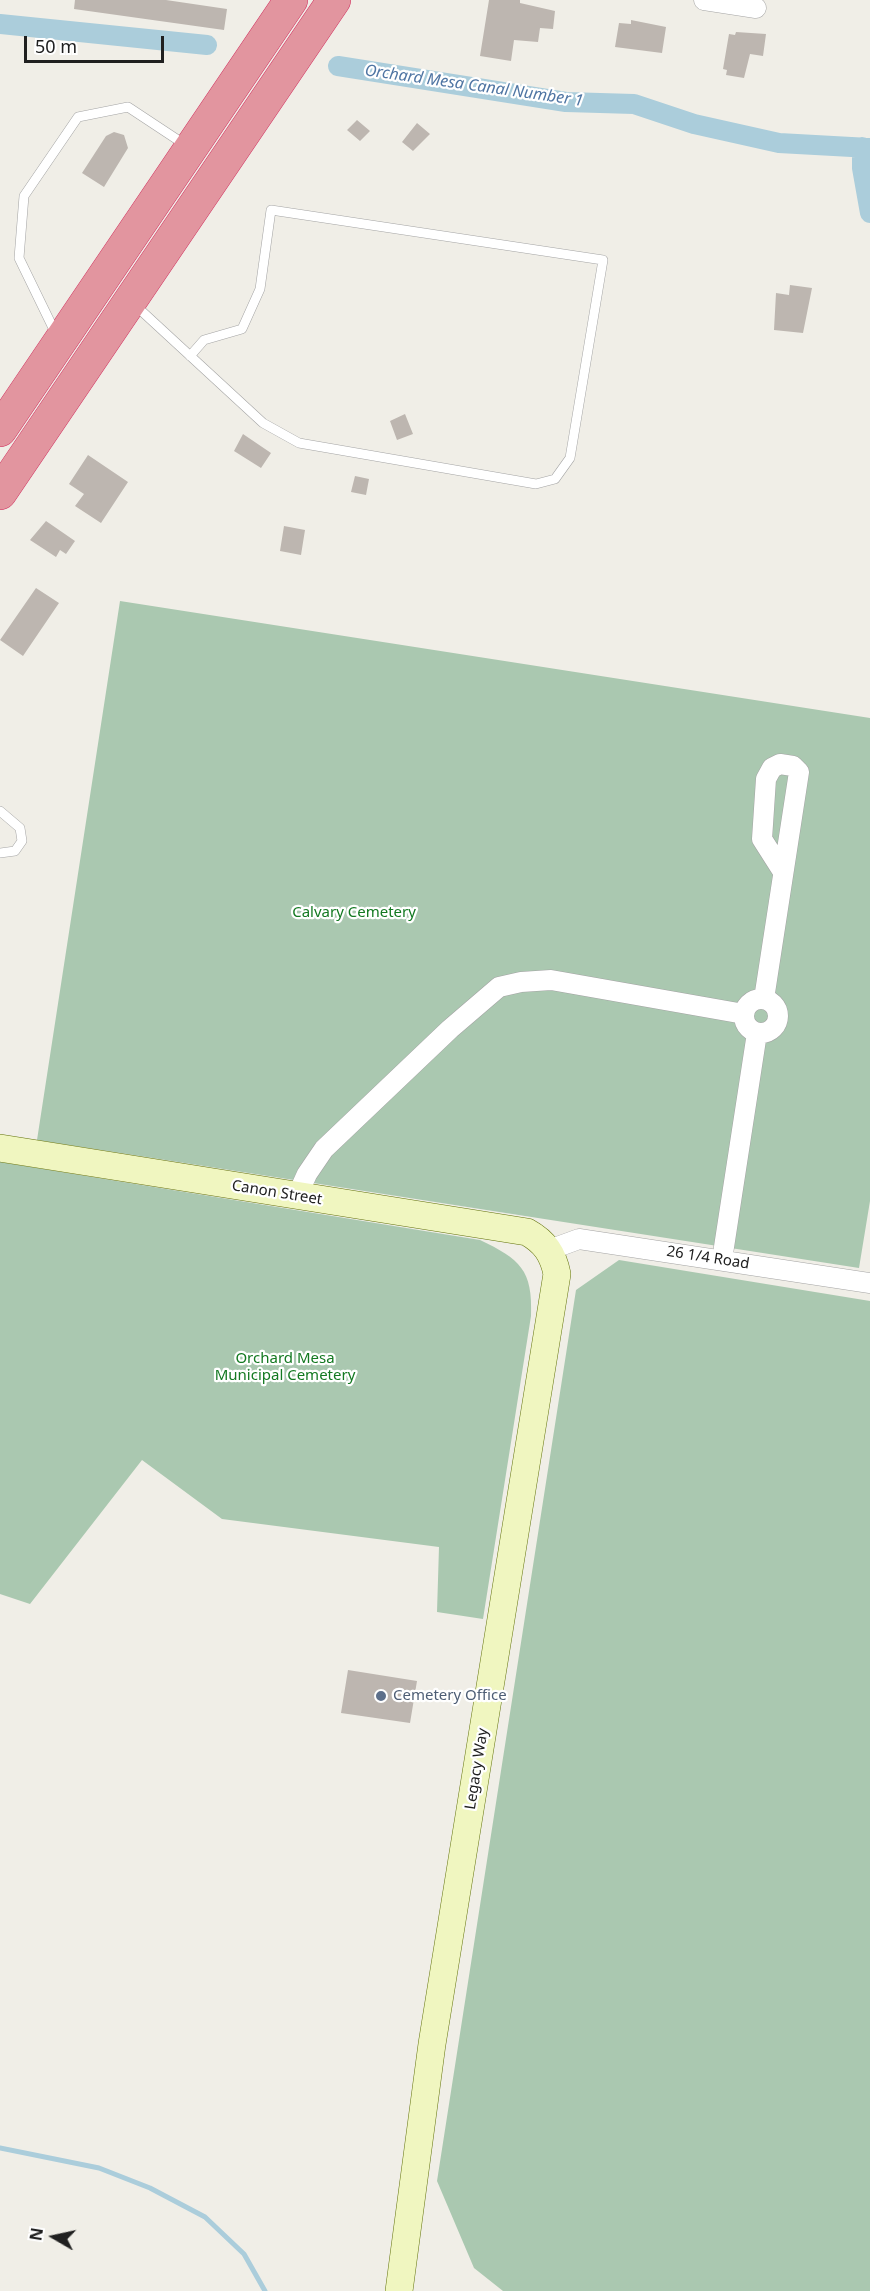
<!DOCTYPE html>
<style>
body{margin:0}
#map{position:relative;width:870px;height:2291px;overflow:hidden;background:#f0eee7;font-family:"Noto Sans",sans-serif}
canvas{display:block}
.north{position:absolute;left:24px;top:2207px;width:60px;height:60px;-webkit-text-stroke:4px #fff;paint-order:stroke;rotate:279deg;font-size:16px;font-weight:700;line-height:24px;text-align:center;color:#202020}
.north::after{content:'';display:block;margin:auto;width:21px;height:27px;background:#202020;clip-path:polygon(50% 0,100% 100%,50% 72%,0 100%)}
.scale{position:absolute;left:24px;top:36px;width:140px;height:27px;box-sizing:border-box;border:3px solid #202020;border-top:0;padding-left:8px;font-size:18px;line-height:21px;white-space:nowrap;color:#202020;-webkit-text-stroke:4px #fff;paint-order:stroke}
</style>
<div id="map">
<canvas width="870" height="2291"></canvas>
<div class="north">N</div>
<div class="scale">50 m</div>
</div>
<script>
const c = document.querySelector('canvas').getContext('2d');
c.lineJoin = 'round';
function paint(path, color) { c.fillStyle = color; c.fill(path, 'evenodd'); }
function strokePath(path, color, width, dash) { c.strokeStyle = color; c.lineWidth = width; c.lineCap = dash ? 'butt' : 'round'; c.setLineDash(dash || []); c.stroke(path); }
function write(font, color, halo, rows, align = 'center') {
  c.font = font + ' "Noto Sans",sans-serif'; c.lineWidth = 4.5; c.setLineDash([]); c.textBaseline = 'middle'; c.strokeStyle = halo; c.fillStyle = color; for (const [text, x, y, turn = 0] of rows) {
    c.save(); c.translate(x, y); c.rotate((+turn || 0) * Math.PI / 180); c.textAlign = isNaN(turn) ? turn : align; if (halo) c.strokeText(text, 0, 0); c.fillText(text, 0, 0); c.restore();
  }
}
paint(new Path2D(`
 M 120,601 L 870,718 L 870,1201 L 859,1268 L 37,1140 Z
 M 0,1162 L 480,1240 C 520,1259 533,1270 531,1316 L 483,1619 L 437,1612 L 439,1547 L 222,1519 L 142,1460 L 30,1604 L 0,1594 Z
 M 619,1260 L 870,1301 L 870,2291 L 503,2291 L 474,2268 L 437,2181 L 576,1290 Z`), '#aac8b0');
strokePath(new Path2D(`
 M 0,2148 L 99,2168 L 150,2188 L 205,2217 L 244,2254 L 265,2291`), '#abcddb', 5);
strokePath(new Path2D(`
 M 0,24 L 207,45
 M 338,66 L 566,102 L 634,104 L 694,124 L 779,143 L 870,148
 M 862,147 L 862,168 L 870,213`), '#abcddb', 20);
paint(new Path2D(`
 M 75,0 L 166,0 L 227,9 L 224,30 L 74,9 Z
 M 489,0 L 520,0 L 520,3 L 555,11 L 553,29 L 540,28 L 538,42 L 514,40 L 511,61 L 480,56 Z
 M 631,20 L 666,27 L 662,53 L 615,47 L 619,23 L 631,24 Z
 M 736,32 L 766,34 L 763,56 L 750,54 L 744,78 L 726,75 L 727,70 L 723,69 L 729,34 L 735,35 Z
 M 357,120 L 370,131 L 360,141 L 347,130 Z
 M 417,123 L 430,134 L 413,151 L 402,142 Z
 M 114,132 L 124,135 L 128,148 L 104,187 L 82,173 L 106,136 Z
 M 790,285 L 812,288 L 803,333 L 774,330 L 776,293 L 789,295 Z
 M 405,414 L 413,434 L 397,440 L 390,421 Z
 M 243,434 L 271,453 L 261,468 L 234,451 Z
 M 88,455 L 128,482 L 101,523 L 75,506 L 84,494 L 69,484 Z
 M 355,476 L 369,479 L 366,495 L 351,492 Z
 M 46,521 L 75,541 L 66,554 L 60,550 L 56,557 L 30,540 Z
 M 284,526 L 305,530 L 301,555 L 280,551 Z
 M 36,588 L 59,603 L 23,656 L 0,640 Z
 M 348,1670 L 417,1681 L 410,1723 L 341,1713 Z`), '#bdb6b0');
const lane = new Path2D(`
 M 135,305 L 263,423 L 299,443 L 536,484 L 555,479 L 570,458 L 603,260 L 271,210 L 260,289 L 242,329 L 204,340 L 190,356
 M 56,334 L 19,258 L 24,196 L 78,117 L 128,107 L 187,146
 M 0,811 L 20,828 L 22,841 L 15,851 L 0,853`);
const street = new Path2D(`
 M 704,0 L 756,8
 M744 1016a17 17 0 1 1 34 0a17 17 0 1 1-34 0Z
 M 764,999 L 799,772 L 793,766 L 780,764 L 772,768 L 766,779 L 762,839 L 783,872
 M 297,1196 L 307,1174 L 324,1149 L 450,1029 L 499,987 L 521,982 L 551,980 L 744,1014
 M 549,1250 L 579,1239 L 870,1283
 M 722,1260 L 757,1033`);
const secondary = new Path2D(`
 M 0,1148 L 527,1232 C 545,1242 553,1254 557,1274 L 432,2044 L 399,2291`);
const highway = new Path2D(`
 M 0,430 L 291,0
 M 0,493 L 334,0`);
strokePath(lane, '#a4a4a4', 10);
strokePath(street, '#a4a4a4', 21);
strokePath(secondary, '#62720c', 28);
strokePath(highway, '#d03260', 34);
strokePath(lane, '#fff', 9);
strokePath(street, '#fff', 20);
strokePath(secondary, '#f0f6c0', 27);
strokePath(highway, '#e2959f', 33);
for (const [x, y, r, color] of [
 [381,1696,6,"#5c6f8a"]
]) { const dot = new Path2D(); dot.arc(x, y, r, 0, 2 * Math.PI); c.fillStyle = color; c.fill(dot); strokePath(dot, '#fff', 2); }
write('15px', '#137921', '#fff', [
 ["Calvary Cemetery",354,913],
 ["Orchard Mesa",285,1359],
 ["Municipal Cemetery",285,1376]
]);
write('15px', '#202020', '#fff', [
 ["Canon Street",277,1193,9],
 ["26 1/4 Road",708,1258,9],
 ["Legacy Way",477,1769,-81]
]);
write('15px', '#4e5e75', '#fff', [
 ["Cemetery Office",393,1696]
], 'left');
write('italic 16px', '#4f75a3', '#fff', [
 ["Orchard Mesa Canal Number 1",474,86,8]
]);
</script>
